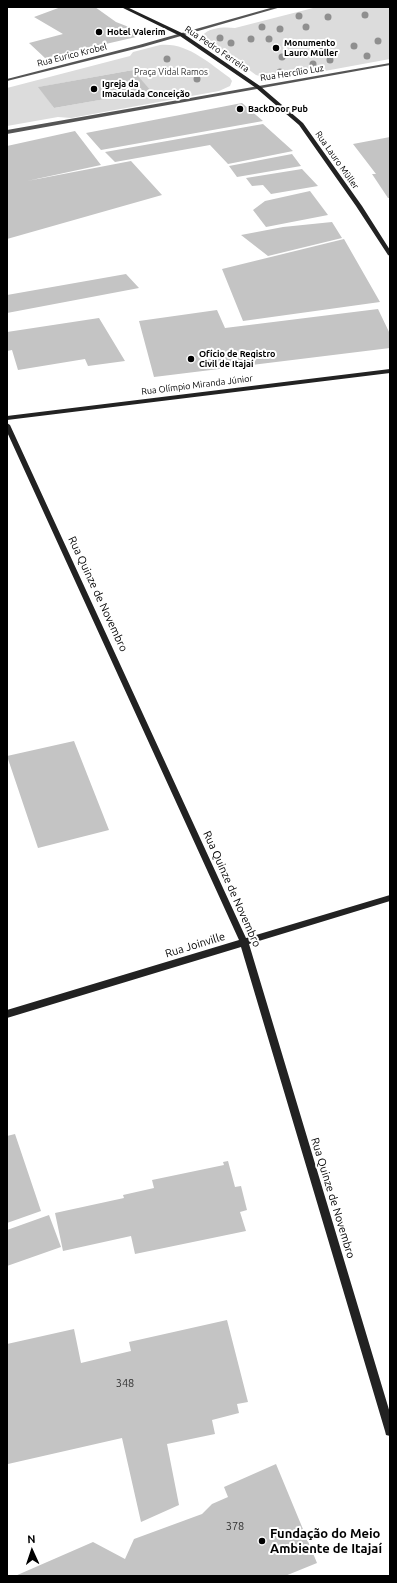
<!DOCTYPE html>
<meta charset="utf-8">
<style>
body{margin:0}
#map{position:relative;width:397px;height:1583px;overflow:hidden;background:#fff;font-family:Ubuntu,sans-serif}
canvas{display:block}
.frame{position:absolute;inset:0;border:8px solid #000;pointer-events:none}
.north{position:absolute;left:12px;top:1531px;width:40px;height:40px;-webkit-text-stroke:3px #fff;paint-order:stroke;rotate:357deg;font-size:11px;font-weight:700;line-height:16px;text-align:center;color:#000}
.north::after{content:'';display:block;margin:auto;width:14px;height:18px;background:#000;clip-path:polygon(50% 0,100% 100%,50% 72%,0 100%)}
</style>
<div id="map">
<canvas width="397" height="1583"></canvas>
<div class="frame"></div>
<div class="north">N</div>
</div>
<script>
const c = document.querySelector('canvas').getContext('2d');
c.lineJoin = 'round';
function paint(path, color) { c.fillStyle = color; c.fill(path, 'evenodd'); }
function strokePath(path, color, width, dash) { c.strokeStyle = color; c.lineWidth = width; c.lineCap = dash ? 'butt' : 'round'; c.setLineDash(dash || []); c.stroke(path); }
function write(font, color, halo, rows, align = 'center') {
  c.font = font + ' Ubuntu,sans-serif'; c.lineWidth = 4; c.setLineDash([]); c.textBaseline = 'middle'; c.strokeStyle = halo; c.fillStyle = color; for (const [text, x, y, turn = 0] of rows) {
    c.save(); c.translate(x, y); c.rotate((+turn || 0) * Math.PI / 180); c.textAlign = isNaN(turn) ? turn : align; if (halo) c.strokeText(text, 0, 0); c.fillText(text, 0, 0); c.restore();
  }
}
paint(new Path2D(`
 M 317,7 L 390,7 L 390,59 L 281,79 L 270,79 L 256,75 L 233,58 L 205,41 L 202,36 C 209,27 225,27 235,28 Z
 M 160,45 C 187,42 209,63 230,78 L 232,81 L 230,86 L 219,91 L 71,118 L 58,117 L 7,126 L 7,88 L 130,56 L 133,52 ZM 133,70 L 150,91 L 54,108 L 39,87 Z`), '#dcdcdc');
paint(new Path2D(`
 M 61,7 L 95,7 L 116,22 L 139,31 L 136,37 L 45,58 L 29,43 L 63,34 L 34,17 Z
 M 133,70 L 151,91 L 54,108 L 38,87 Z
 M 242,103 L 263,121 L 101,150 L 86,133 Z
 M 263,124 L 293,151 L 228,164 L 210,145 L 115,162 L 105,152 Z
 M 75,131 L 101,165 L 27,181 L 131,161 L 162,195 L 7,239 L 7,146 Z
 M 390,137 L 390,198 L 388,198 L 372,174 L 376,174 L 353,144 Z
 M 292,154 L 301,166 L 237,177 L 229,166 Z
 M 302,169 L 318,186 L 271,194 L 263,185 L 252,186 L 246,178 Z
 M 310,191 L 328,215 L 266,227 L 253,210 L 265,201 Z
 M 332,222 L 342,238 L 268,256 L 241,235 L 283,227 Z
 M 344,239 L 380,302 L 243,321 L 222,269 Z
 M 126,274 L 139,288 L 7,313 L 7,295 Z
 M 378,309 L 390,334 L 390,348 L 154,377 L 139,321 L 217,310 L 225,328 Z
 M 99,318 L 125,361 L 88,366 L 85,359 L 18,370 L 12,350 L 7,351 L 7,332 Z
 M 74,741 L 109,830 L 38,848 L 7,756 Z
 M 15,1134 L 41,1211 L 7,1223 L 7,1136 Z
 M 228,1161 L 235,1187 L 241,1186 L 247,1210 L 240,1212 L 246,1231 L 135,1254 L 131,1236 L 63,1251 L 55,1213 L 124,1198 L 123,1195 L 154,1188 L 152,1180 L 224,1165 L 223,1162 Z
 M 49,1215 L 61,1247 L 7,1266 L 7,1230 Z
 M 227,1320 L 248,1402 L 237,1404 L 239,1413 L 212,1420 L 215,1434 L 167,1444 L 179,1505 L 141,1522 L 122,1438 L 8,1464 L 7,1455 L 7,1344 L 74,1329 L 81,1363 L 131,1351 L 129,1342 Z
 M 276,1464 L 317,1563 L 285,1576 L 15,1576 L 93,1542 L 125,1559 L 134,1539 L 202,1514 L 212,1504 L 228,1497 L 224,1487 Z`), '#c4c4c4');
paint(new Path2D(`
 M 274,7 L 281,7 L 143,47 L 7,81 L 7,79 L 139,45 Z
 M 390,63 L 390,65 L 7,134 L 7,130 Z`), '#555');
paint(new Path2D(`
 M 121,7 L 127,7 L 184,34 L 260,86 L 303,123 L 362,206 L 390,250 L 390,256 L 388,255 L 356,206 L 299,125 L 256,88 L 180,36 Z
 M 390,369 L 390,373 L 7,420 L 7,416 Z
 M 7,423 L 10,425 L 246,938 L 390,895 L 390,901 L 249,944 L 390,1413 L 390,1436 L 386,1435 L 385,1431 L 241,947 L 7,1018 L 7,1010 L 239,940 L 7,432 Z`), '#222');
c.fillStyle = '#8f8f8f';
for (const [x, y] of [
 [365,15],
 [299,16],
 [328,17],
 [262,27],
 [306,27],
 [280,29],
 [220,38],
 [251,39],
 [269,39],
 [378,41],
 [231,43],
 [354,46],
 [323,50],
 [367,56],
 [282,57],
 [167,59],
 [330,60],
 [313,64],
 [280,72],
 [197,79]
]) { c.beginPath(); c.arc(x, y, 3.5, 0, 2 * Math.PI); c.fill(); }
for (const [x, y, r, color] of [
 [99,32,4,"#000"],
 [276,48,4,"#000"],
 [94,89,4,"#000"],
 [240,109,4,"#000"],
 [191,359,4,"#000"],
 [262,1541,4,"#000"]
]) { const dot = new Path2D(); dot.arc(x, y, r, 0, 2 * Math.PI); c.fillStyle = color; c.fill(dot); strokePath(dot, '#fff', 1.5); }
write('bold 9px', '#000', '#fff', [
 ["Hotel Valerim",107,32],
 ["Monumento",284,43],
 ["Lauro Muller",284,53],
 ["Igreja da",102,84],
 ["Imaculada Conceição",102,94],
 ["BackDoor Pub",248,109],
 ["Ofício de Registro",199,354],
 ["Civil de Itajaí",199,364]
], 'left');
write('9px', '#000', '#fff', [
 ["Rua Pedro Ferreira",217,49,34],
 ["Rua Eurico Krobel",72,55,-14],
 ["Rua Hercílio Luz",292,73,-9],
 ["Rua Lauro Müller",337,160,55],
 ["Rua Olímpio Miranda Júnior",197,385,-7]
]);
write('9px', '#333', '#fff', [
 ["Praça Vidal Ramos",171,72]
]);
write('11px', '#000', '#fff', [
 ["Rua Quinze de Novembro",98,594,65],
 ["Rua Quinze de Novembro",232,889,66],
 ["Rua Joinville",195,945,-17],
 ["Rua Quinze de Novembro",333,1198,73]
]);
write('11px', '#313131', null, [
 ["348",125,1383],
 ["378",235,1526]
]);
write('bold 13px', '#000', '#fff', [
 ["Fundação do Meio",270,1534],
 ["Ambiente de Itajaí",270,1549]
], 'left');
</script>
